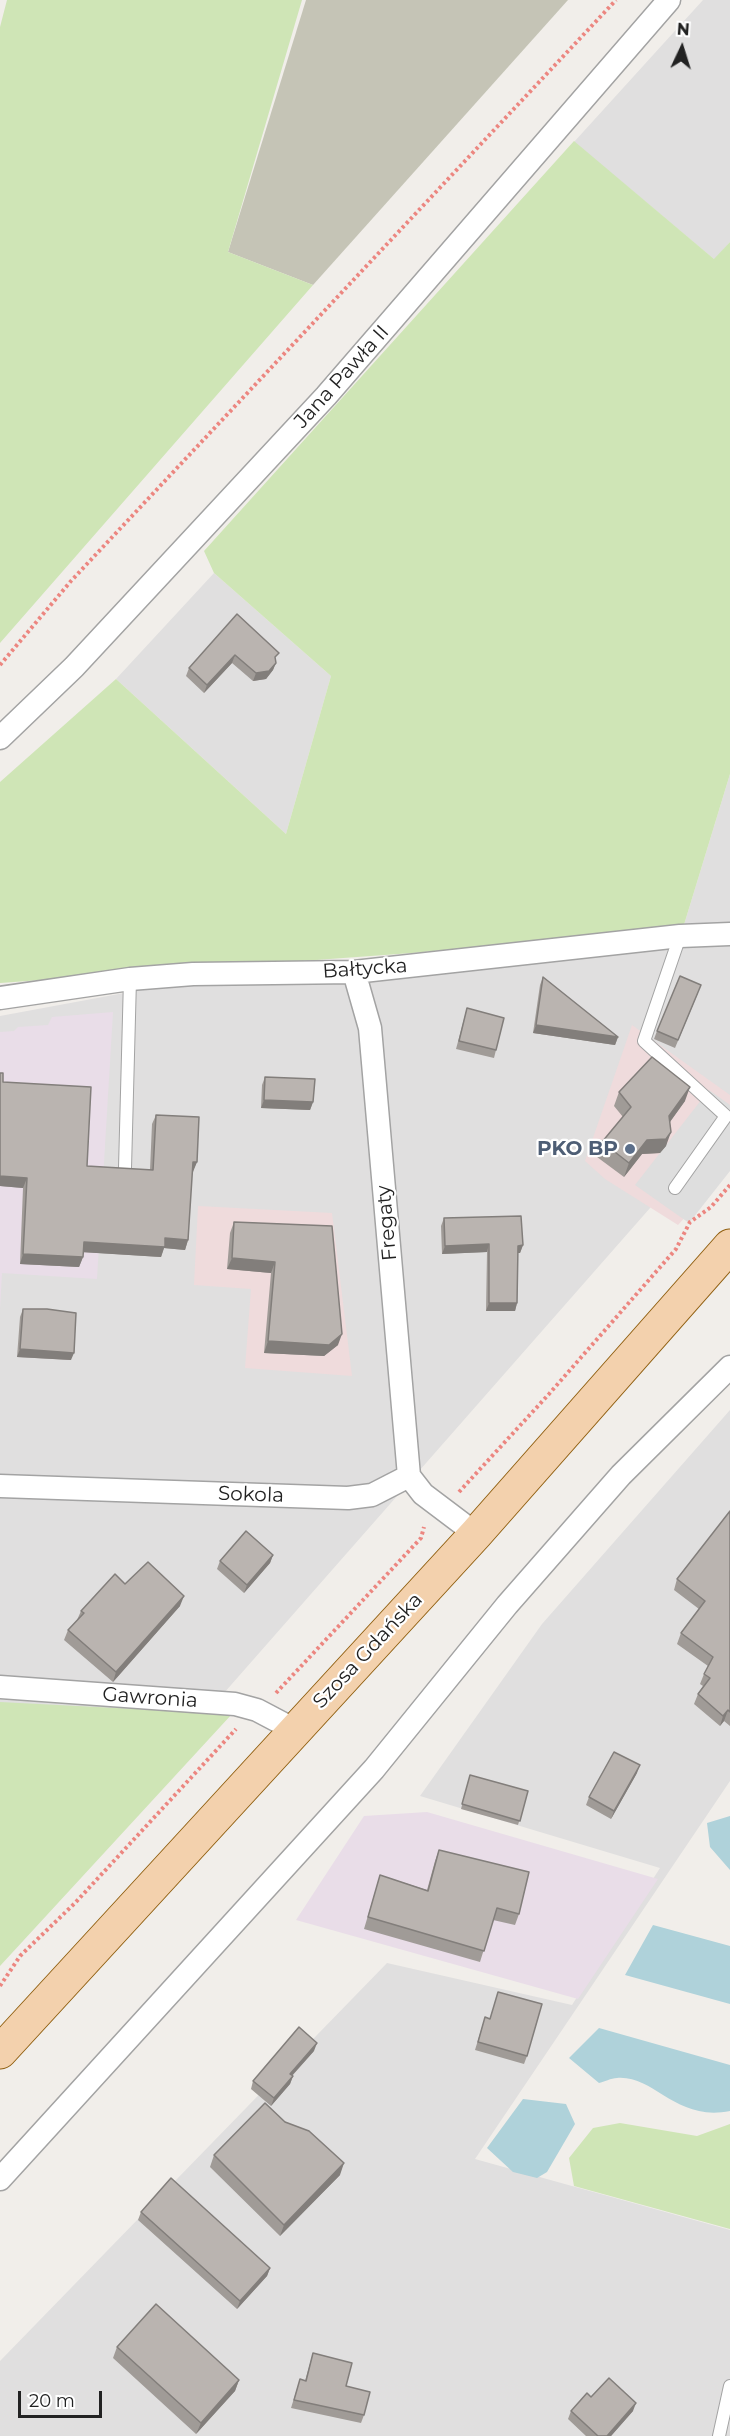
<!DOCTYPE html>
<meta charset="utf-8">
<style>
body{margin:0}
#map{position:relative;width:730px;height:2436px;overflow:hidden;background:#f1eeea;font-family:Montserrat,sans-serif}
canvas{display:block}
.north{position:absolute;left:652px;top:18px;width:60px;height:60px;-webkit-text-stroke:4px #fff;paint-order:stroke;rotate:4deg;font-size:16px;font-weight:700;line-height:24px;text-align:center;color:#222}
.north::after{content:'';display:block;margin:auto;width:21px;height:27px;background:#222;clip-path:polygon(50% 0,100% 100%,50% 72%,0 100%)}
.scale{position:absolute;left:18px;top:2391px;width:84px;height:27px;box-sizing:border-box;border:3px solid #222;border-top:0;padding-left:8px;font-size:18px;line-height:21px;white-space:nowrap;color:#222;-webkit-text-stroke:4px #fff;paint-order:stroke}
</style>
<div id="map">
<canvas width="730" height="2436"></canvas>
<div class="north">N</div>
<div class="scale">20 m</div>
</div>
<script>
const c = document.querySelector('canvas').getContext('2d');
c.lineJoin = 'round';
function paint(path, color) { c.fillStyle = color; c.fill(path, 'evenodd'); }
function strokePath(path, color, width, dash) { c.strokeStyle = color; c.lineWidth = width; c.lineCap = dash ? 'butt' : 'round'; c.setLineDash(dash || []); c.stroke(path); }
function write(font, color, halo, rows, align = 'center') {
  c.font = font + ' Montserrat,sans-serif'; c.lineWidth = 4.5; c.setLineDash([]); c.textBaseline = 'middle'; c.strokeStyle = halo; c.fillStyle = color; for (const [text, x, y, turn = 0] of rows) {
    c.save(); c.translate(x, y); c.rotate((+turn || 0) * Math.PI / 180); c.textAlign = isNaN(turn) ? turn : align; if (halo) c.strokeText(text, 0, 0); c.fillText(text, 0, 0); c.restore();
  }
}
paint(new Path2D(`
 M 703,0 L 730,0 L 730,242 L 715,260 L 574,142 Z
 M 214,573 L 331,676 L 286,834 L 116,679 Z
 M 730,774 L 730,1117 L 0,1948 L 0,1016 L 189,981 L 683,928 Z
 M 730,1410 L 730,1781 L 475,2159 L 730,2230 L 730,2436 L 0,2436 L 0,2361 L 387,1963 L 572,2005 L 660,1868 L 420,1796 L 542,1624 Z`), '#e0dfdf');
paint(new Path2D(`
 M 632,1025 L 730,1095 L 730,1168 L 678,1225 L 605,1179 L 585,1161 Z
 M 198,1206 L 332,1213 L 352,1376 L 245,1368 L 251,1289 L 194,1285 Z`), '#efdbdc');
paint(new Path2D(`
 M 113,1012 L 97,1279 L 2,1273 L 0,1309 L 0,1032 L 14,1031 L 18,1027 L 48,1025 L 52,1017 Z
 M 427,1812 L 658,1879 L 578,1999 L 296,1920 L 364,1816 Z`), '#e9dde8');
paint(new Path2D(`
 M 306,0 L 568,0 L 313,285 L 228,252 Z`), '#c5c4b6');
paint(new Path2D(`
 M 7,0 L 302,0 L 228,252 L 313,285 L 0,643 L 0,27 Z
 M 574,141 L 714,259 L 730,242 L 730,774 L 683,928 L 412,953 L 0,983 L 0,782 L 116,679 L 286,834 L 331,676 L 214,573 L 204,551 Z
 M 0,1702 L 232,1714 L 0,1966 Z
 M 620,2123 L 697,2136 L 730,2124 L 730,2229 L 574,2186 L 569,2158 L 593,2128 Z`), '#cfe5b6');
paint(new Path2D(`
 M 709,1090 L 730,1105 L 730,1171 L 689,1223 L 635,1185 Z`), '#dedede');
paint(new Path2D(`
 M 730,1816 L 730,1870 L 710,1847 L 707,1823 Z
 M 653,1925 L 730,1946 L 730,2004 L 625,1975 Z
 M 599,2028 L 730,2065 L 730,2111 C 675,2122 655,2075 617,2078 C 611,2078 604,2082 599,2083 L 569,2058 Z
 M 523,2099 L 566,2104 L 575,2124 L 547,2172 L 537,2178 L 513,2172 L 487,2148 Z`), '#afd2da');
const service = new Path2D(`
 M 125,1168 L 130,979
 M 675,1188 L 726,1116 L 644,1041 L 680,936
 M 719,2436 L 730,2386`);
const minor = new Path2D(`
 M 0,738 L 74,667 L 326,396 L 669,0
 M 354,972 L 370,1028 L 409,1476
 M 0,998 L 130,979 L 193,974 L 354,972 L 680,936 L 730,934
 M 0,1486 L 348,1498 L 372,1495 L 409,1476 L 423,1494 L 476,1534
 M 0,1687 L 235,1704 L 257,1710 L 295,1730
 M 0,2179 L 374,1769 L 507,1605 L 621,1475 L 730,1367`);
const primary = new Path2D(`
 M 0,2052 L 476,1534 L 730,1246`);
strokePath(service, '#a3a3a3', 14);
strokePath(minor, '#a3a3a3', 25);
strokePath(primary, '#905f10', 35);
strokePath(new Path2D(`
 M 0,665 L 71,581 L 616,0
 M 459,1492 L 549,1394 L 676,1249 L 690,1222 L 711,1207 L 730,1185
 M 276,1693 L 421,1538 L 424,1527
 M 0,1986 L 20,1956 L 75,1903 L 236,1729`), '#ec8680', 4, [3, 3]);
strokePath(service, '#fff', 12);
strokePath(minor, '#fff', 22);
strokePath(primary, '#f3d1ad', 33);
paint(new Path2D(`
 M 237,614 L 276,661 L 273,670 L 266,679 L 253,681 L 232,663 L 204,693 L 186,676 L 189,668 Z
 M 543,977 L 618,1037 L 615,1045 L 533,1033 L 540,985 Z
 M 698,993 L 675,1048 L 654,1039 L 657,1031 Z
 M 467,1008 L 496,1050 L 494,1058 L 456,1049 Z
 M 0,1073 L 3,1082 L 87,1166 L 150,1170 L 152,1124 L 156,1115 L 197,1162 L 192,1172 L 188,1240 L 185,1250 L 164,1248 L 161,1257 L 83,1252 L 83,1257 L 79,1267 L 20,1264 L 23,1188 L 0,1186 Z
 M 265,1077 L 313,1102 L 310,1110 L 261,1108 L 262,1085 Z
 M 619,1092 L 685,1101 L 670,1122 L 666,1146 L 660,1153 L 642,1154 L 624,1177 L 597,1157 L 602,1142 L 623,1117 L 614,1106 Z
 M 444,1218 L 523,1245 L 520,1253 L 518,1253 L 517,1303 L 515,1311 L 486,1311 L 487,1252 L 442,1254 L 441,1226 Z
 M 234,1222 L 332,1226 L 338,1345 L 324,1356 L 264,1353 L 271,1273 L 227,1269 L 230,1233 Z
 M 23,1309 L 71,1360 L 17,1357 L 20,1317 Z
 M 730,1511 L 730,1726 L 724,1721 L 720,1726 L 694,1704 L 698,1694 L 703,1686 L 700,1684 L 704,1674 L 708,1666 L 677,1644 L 681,1633 L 699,1609 L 674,1590 L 677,1579 Z
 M 273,1555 L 270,1563 L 244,1593 L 217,1569 L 220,1561 Z
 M 125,1584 L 180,1606 L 113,1682 L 64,1640 L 68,1630 L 77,1620 L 81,1611 Z
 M 637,1773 L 611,1819 L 586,1805 L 589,1797 Z
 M 469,1779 L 528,1791 L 518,1825 L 461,1809 Z
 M 439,1850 L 519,1914 L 515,1925 L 493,1920 L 480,1962 L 364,1929 L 380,1875 L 427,1890 L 435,1861 Z
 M 498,1992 L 527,2056 L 524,2064 L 475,2050 L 485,2017 L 490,2019 Z
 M 314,2051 L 292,2076 L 293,2076 L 290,2084 L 271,2106 L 251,2089 L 253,2081 Z
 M 285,2122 L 340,2175 L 280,2236 L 210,2167 L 214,2155 Z
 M 141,2212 L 270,2268 L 267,2276 L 237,2309 L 138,2220 Z
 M 117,2347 L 239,2380 L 235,2391 L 196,2434 L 113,2358 Z
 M 313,2353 L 346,2386 L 364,2415 L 361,2423 L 291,2408 L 300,2379 L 305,2381 Z
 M 591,2397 L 633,2411 L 611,2436 L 586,2436 L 568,2419 L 571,2411 Z`), '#a09b97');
paint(new Path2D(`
 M 235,655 L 232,663 L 204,693 L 207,685 Z
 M 276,663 L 273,670 L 266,679 L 253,681 L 256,673 Z
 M 536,1025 L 618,1037 L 615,1045 L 533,1033 Z
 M 690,1087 L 685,1101 L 664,1130 L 669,1116 Z
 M 264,1100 L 313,1102 L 310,1110 L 261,1108 Z
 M 671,1132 L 666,1146 L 660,1153 L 642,1154 L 624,1177 L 629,1163 L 647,1140 Z
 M 193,1162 L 197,1162 L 193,1172 L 189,1171 Z
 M 0,1176 L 27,1178 L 23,1188 L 0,1186 Z
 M 165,1238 L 188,1240 L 185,1250 L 164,1248 L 161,1257 L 80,1252 L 84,1242 Z
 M 489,1244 L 487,1252 L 442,1254 L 445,1246 Z
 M 523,1245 L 520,1253 L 515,1253 L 518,1246 Z
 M 23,1254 L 83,1257 L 79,1267 L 20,1264 Z
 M 232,1258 L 275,1262 L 271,1273 L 227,1269 Z
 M 489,1303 L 517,1303 L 515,1311 L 486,1311 Z
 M 342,1334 L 338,1345 L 324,1356 L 264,1353 L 268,1341 Z
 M 20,1349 L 74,1353 L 71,1360 L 17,1357 Z
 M 273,1555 L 270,1563 L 244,1593 L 247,1585 Z
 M 184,1596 L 180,1606 L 113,1682 L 116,1672 Z
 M 728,1710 L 724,1721 L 720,1726 L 723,1716 Z
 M 640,1765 L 637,1773 L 611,1819 L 614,1811 Z
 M 317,2043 L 314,2051 L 287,2081 L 290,2074 Z
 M 293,2076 L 290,2084 L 271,2106 L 274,2098 Z
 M 344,2163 L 340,2175 L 280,2236 L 284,2225 Z
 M 270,2268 L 267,2276 L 237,2309 L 240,2301 Z
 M 239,2380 L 235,2391 L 196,2434 L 201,2423 Z
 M 636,2403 L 633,2411 L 611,2436 L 607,2436 Z`), '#827e7b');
const building = new Path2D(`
 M 237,614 L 279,653 L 275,657 L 276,663 L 269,671 L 256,673 L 235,655 L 207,685 L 189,668 Z
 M 680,976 L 701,985 L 678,1040 L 657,1031 Z
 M 543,977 L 618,1037 L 536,1025 Z
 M 467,1008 L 504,1018 L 496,1050 L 459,1041 Z
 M 652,1057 L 690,1087 L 669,1116 L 671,1132 L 666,1139 L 647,1140 L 629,1163 L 602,1142 L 631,1107 L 619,1092 Z
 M 0,1073 L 3,1073 L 3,1082 L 91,1087 L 87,1166 L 153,1170 L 156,1115 L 199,1117 L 197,1162 L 193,1162 L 188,1240 L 165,1238 L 165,1247 L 84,1242 L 83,1257 L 23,1254 L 27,1178 L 0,1176 Z
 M 265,1077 L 315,1079 L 313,1102 L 264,1100 Z
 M 521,1216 L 523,1245 L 518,1246 L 517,1303 L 489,1303 L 489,1244 L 445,1246 L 444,1218 Z
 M 234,1222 L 332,1226 L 342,1334 L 329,1345 L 268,1341 L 275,1262 L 232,1258 Z
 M 23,1309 L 47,1309 L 76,1313 L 74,1353 L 20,1349 Z
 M 730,1511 L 730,1712 L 728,1710 L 723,1716 L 698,1694 L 710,1678 L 704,1674 L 713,1657 L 681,1633 L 705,1601 L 677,1579 Z
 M 246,1531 L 273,1555 L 247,1585 L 220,1561 Z
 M 148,1562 L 184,1596 L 116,1672 L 68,1630 L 84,1613 L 81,1611 L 115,1574 L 125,1584 Z
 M 614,1752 L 640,1765 L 614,1811 L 589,1797 Z
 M 470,1775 L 528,1791 L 520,1821 L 462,1804 Z
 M 439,1850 L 529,1872 L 519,1914 L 497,1908 L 484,1951 L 368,1917 L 380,1875 L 428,1891 Z
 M 498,1992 L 542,2004 L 527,2056 L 478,2042 L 485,2017 L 490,2019 Z
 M 299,2027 L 317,2043 L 290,2074 L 293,2076 L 274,2098 L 253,2081 Z
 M 265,2103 L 285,2122 L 309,2131 L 344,2163 L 284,2225 L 214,2155 Z
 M 171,2178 L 270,2268 L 240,2301 L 141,2212 Z
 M 156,2304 L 239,2380 L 201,2423 L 117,2347 Z
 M 313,2353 L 352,2363 L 346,2386 L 370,2392 L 364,2415 L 294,2400 L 300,2379 L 306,2381 Z
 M 609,2378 L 636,2403 L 607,2436 L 598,2436 L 571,2411 L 587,2393 L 591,2397 Z`);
paint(building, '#bab4b0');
strokePath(building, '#827e7b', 1.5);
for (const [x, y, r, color] of [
 [630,1149,6,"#5c6f8a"]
]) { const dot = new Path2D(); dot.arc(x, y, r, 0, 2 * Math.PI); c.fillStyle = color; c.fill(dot); strokePath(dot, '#fff', 2); }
write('20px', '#222', '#fff', [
 ["Jana Pawła II",342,377,-48],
 ["Bałtycka",365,969,-4],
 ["Fregaty",387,1223,-95],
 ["Sokola",251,1495,2],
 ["Szosa Gdańska",368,1651,-47],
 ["Gawronia",150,1698,4]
]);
write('bold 20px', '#4e5e75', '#fff', [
 ["PKO BP",618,1149]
], 'right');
</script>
